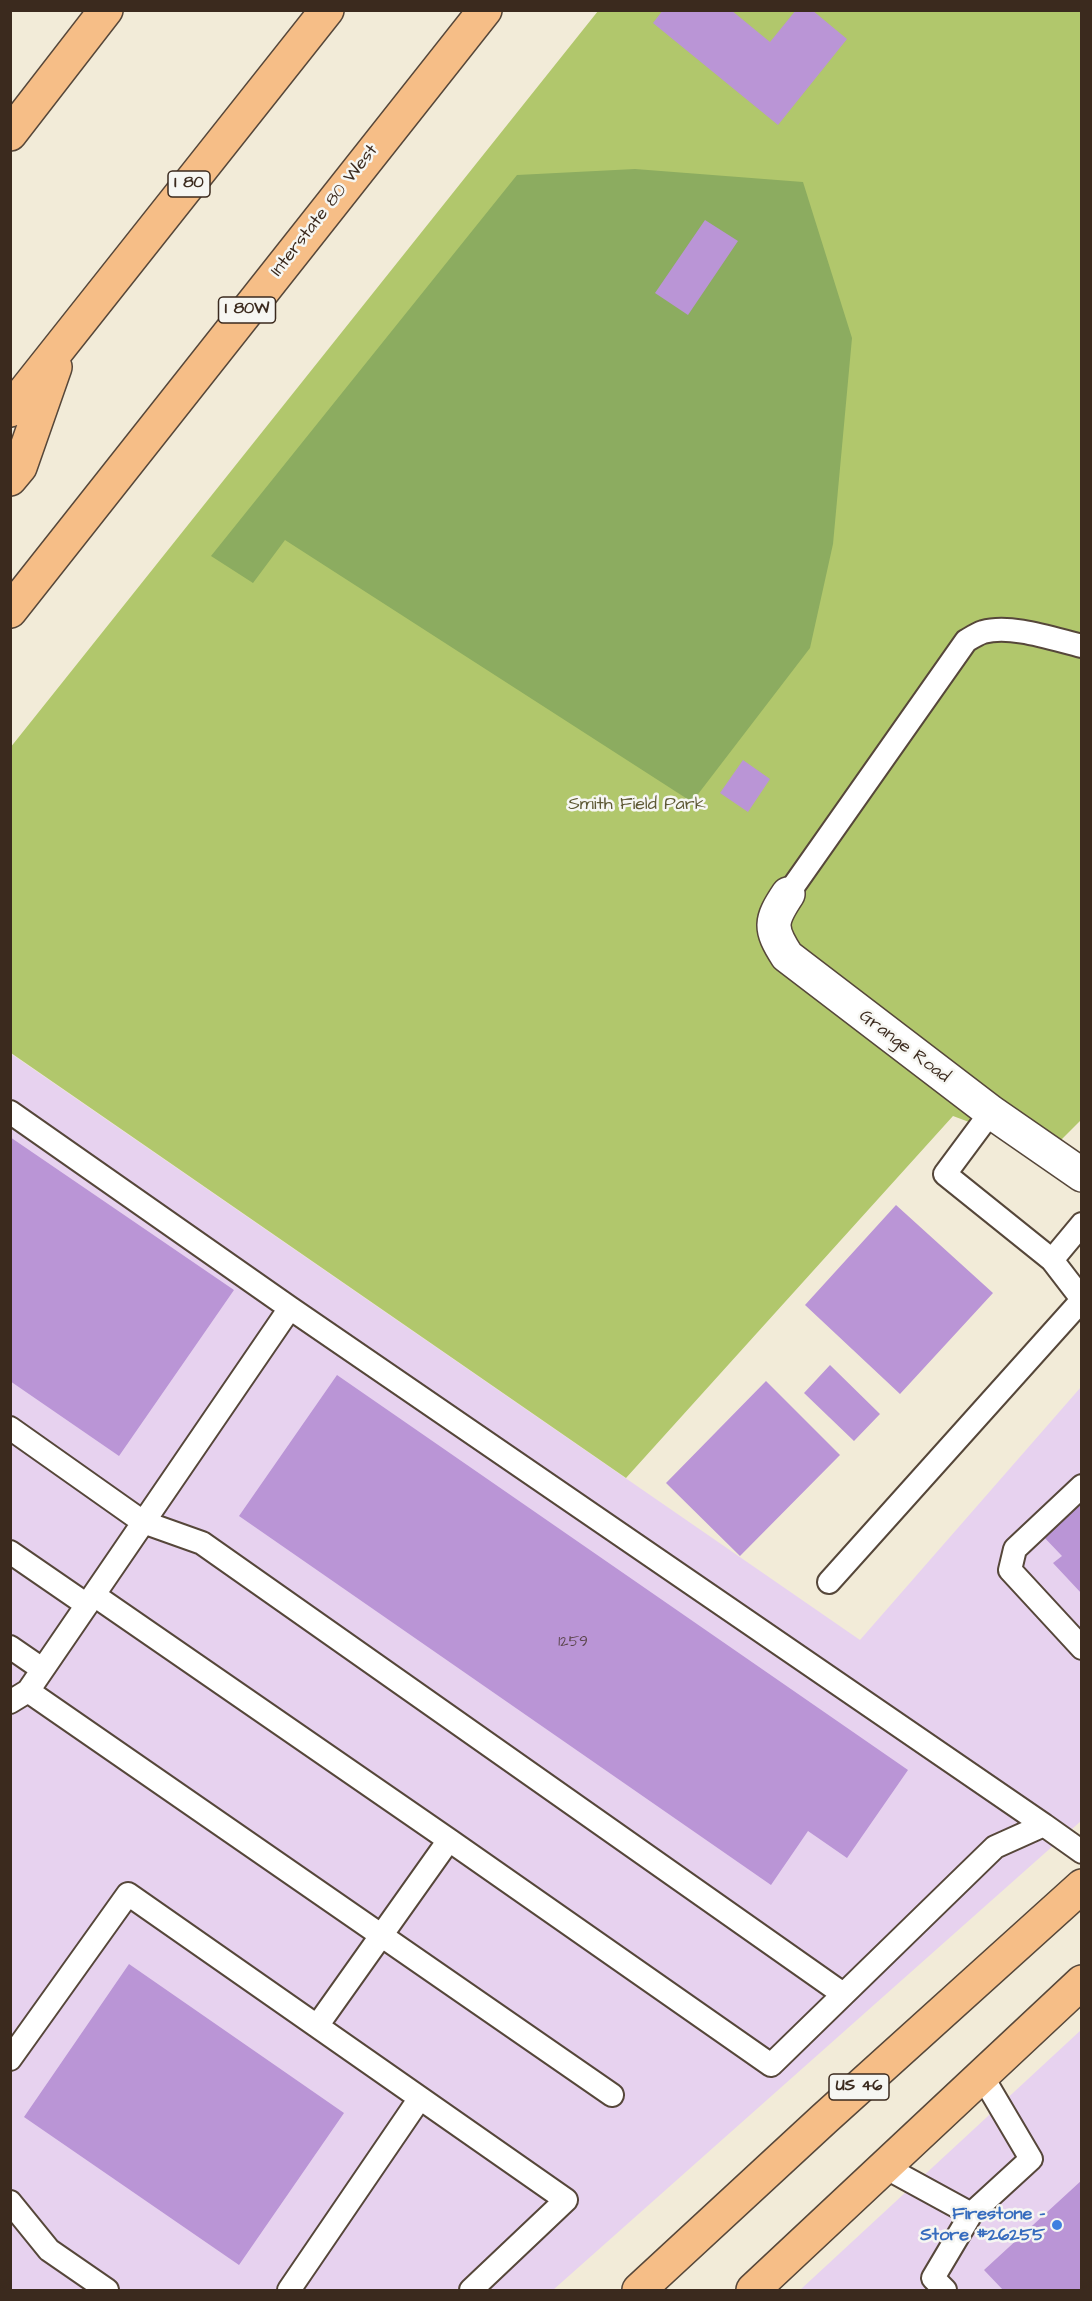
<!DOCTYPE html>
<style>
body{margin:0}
#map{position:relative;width:1092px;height:2301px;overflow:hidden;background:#f2ebd8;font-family:"Architects Daughter",sans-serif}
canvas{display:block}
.frame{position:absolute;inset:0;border:12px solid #3b2a1e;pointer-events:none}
</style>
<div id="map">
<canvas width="1092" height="2301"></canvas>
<div class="frame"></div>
</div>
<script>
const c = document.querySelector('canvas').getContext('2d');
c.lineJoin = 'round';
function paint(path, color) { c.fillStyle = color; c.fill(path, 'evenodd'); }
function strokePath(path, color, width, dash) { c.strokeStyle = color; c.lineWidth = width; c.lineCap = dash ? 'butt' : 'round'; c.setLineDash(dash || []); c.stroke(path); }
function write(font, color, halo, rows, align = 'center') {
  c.font = font + ' "Architects Daughter",sans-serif'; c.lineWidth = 5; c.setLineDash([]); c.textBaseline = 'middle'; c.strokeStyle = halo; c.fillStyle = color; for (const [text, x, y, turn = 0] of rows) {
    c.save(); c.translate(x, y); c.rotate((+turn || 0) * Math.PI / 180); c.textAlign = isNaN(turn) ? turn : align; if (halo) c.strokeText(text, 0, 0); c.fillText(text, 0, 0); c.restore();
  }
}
paint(new Path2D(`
 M 10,1053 L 860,1640 L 1081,1387 L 1081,1821 L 553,2290 L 11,2290 Z
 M 1081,2030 L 1081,2290 L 800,2290 Z`), '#e7d2ef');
paint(new Path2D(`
 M 598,11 L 1081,11 L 1081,1120 L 1049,1152 L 953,1116 L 626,1478 L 11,1053 L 10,748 Z`), '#b1c76c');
paint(new Path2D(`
 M 635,169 L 803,182 L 852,338 L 833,544 L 810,648 L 692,802 L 285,540 L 253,583 L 211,556 L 517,175 Z`), '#8cac60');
paint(new Path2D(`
 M 663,10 L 731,10 L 770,42 L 796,10 L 812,10 L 847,39 L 778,125 L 653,23 Z
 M 705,220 L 738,241 L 688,315 L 655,293 Z
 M 743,760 L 770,779 L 748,812 L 720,793 Z
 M 10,1137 L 234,1290 L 119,1456 L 10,1381 Z
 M 896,1205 L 993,1293 L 900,1394 L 805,1305 Z
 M 830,1365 L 880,1414 L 854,1441 L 804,1393 Z
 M 337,1375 L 908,1770 L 847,1858 L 808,1831 L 771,1885 L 239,1516 Z
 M 766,1381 L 840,1455 L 740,1556 L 666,1483 Z
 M 1082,1496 L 1082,1594 L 1053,1563 L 1062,1556 L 1041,1534 Z
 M 129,1964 L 344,2113 L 239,2265 L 24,2117 Z
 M 1082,2180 L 1082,2290 L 1003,2290 L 984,2270 Z`), '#ba95d6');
const lane = new Path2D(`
 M 788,894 L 966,641 C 971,638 977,634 983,632 C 1011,624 1053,639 1082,646
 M 10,1112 L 290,1308 L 1044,1825
 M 991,1112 L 945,1174 L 1052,1260
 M 1082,1224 L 1052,1260 L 1082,1299
 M 10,1428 L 143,1522 L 202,1543 L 843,1994
 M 1082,1486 L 1015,1549 L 1010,1570 L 1082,1648
 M 10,1552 L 87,1605
 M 829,1582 L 1082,1300
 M 94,1595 L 449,1840 L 771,2065 L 995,1847 L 1044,1825 L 1082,1852
 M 10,1647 L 42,1669
 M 28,1691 L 612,2095
 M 10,1702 L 28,1691 L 290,1308
 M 317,2026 L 449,1840
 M 10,2059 L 128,1894 L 566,2200 L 471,2290
 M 885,2167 L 971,2214 L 1031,2159 L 982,2076
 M 10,2202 L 49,2250 L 107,2290
 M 289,2290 L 420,2098
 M 945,2290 L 933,2278 L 971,2214`);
const street = new Path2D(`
 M 788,894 C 770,921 769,928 787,956 L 991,1112 L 1082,1175`);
const highway = new Path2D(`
 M 10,134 L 106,10
 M 10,410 L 327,10
 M 10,479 L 20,467 L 55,367
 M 10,611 L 485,10
 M 639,2290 L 824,2119 L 1082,1886
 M 753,2290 L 1082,1982`);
strokePath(lane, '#56473a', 26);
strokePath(street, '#56473a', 36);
strokePath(highway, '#56473a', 36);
strokePath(lane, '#fff', 22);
strokePath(street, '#fff', 33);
strokePath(highway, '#f6be87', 33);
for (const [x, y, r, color] of [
 [1057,2225,6,"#3f7fe0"]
]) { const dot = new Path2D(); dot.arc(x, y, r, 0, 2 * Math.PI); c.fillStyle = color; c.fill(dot); strokePath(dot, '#f6f6f2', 2); }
write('15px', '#5b454c', null, [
 ["1259",573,1643]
]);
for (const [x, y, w] of [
 [189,184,42],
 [247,310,57],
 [859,2087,60]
]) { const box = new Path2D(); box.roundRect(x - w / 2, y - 13, w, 26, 4.5); c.fillStyle = '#f6f6f2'; c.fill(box); strokePath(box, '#3b2a1e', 1.5); }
write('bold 16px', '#3b2a1e', null, [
 ["I 80",189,184],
 ["I 80W",247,310],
 ["US 46",859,2087]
]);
write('18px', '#3b2a1e', '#f6f6f2', [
 ["Interstate 80 West",325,211,-52],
 ["Grange Road",904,1047,37]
]);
write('18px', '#5e5935', '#f6f6f2', [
 ["Smith Field Park",637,805]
]);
write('bold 18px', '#366cbe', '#f6f6f2', [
 ["Firestone -",1045,2215],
 ["Store #26255",1045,2236]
], 'right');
</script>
